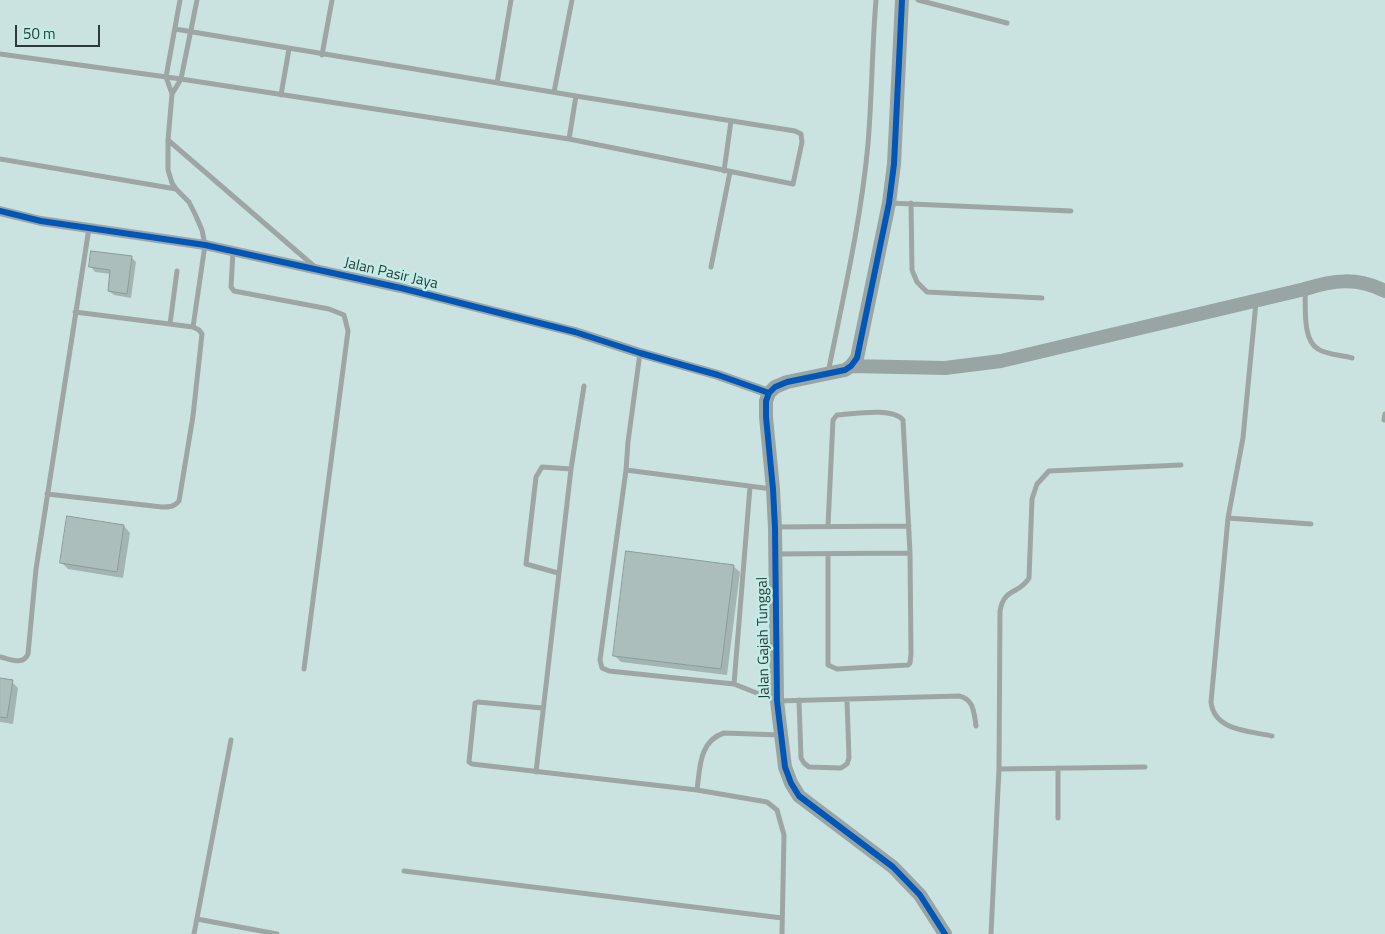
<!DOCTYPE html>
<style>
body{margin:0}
#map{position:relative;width:1385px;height:934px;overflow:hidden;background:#cbe3e0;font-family:"Titillium Web",sans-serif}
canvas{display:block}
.scale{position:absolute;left:15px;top:25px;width:85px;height:22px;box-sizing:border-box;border:2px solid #2a3b39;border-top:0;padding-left:6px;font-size:15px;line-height:18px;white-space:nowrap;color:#2a3b39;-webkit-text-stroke:4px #c1ede7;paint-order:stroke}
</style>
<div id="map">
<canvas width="1385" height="934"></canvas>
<div class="scale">50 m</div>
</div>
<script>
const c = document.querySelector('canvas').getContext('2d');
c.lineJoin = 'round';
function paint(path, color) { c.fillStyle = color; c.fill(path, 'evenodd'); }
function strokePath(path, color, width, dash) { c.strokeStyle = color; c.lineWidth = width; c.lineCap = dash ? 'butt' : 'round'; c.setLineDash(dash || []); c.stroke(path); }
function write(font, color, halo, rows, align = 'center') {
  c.font = font + ' "Titillium Web",sans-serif'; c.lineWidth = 4.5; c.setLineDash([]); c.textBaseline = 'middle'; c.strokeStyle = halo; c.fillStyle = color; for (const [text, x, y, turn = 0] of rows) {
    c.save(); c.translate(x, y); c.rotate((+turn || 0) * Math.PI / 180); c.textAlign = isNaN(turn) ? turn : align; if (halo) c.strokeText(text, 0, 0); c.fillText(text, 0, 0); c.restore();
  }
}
paint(new Path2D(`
 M 131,257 L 136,262 L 131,298 L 114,295 L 109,291 L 111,274 L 95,272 L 91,267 Z
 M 124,526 L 130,533 L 123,578 L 68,569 L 61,562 Z
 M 733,566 L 740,572 L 727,675 L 621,662 L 614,655 Z
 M 0,680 L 12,682 L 18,688 L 13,724 L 0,722 Z`), '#0003');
const building = new Path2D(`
 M 91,251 L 132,256 L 127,294 L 108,291 L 110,270 L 89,267 Z
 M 67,516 L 124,525 L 117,572 L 60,563 Z
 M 626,551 L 734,565 L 721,669 L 613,656 Z
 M 0,678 L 13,680 L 7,718 L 0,717 Z`);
paint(building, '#acbebc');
strokePath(building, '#889c99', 1);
strokePath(new Path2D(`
 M 918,0 L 1007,23
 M 0,54 L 181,79 L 569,139 L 793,184 L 802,142 L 801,134 L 795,131 L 576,96 L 175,29
 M 322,55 L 332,0
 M 497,83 L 511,0
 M 554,92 L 572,0
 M 172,94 L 181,79 L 197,0
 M 281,95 L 289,49
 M 569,139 L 576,96
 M 168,140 L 315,267
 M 0,159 L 176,189 L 189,202 L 195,214 L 202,230 L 205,245 L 193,327 L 75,312
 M 724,171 L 731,121
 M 176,189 L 172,183 L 168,170 L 168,140 L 172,94 L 166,77 L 180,0
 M 889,203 L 1071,211
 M 911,203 L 912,270 L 917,282 L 927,292 L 1042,298
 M 233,251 L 231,287 L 234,291 L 329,309 L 344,315 L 348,331 L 304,669
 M 711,267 L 730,172
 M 1305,290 C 1306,306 1302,340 1318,349 C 1327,355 1342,355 1352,358
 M 1256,302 L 1243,438 L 1228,518 L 1211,702 C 1214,731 1250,731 1272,736
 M 170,324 L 177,271
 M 640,353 L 628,442 L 626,470 L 772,489
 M 828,373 C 843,298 861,221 868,144 C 872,96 872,48 876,0
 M 1384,420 L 1385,414
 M 626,470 L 600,660 L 602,668 L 609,671 L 734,684 L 777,701 L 959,696 C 974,699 974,713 976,726
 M 47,494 L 162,507 C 170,507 174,507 179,501 L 193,416 L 202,334 L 199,330 L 193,327
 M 1228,518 L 1311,524
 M 828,526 L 833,420 L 837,415 C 854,414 892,407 903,420 L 910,553 L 911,654 L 910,663 L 908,665 L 837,669 L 828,665 L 828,554
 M 777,527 L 909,526
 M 776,554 L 910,553
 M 558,573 L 526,564 L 536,477 L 542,467 L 571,469
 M 0,657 C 10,659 23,666 28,654 L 36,569 L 89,228
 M 734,684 L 750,487
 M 799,700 L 801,758 L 804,763 L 809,767 L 841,768 L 847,764 L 849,758 L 847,700
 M 542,708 L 478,702 L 475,703 L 469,762 L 472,764 L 697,790 L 767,802 L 777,810 L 784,835 L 782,934
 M 999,769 L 1145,767
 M 536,772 L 571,469 L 584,386
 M 697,790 C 700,768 699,741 724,733 L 780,735
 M 1058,818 L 1058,768
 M 404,871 L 782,918
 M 197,919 L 277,934
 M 194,934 L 231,740
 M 991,934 L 999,769 L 1000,611 C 1004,587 1019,595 1029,578 L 1032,499 L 1037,484 L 1049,471 L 1181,465`), '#9da6a4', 5);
strokePath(new Path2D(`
 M 0,211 L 41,221 L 205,245 L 401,288 L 575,332 L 640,353 L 718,375 L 769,393`), '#9da6a4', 10);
strokePath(new Path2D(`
 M 902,0 L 894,164 L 889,203 L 857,358 L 851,366 L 845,370 L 787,382 L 775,387 L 769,393 L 766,401 L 766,417 L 773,489 L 775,528 L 777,701 L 785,767 L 791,783 L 799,796 L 893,867 L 920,895 L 945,934
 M 851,366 L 945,368 L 1001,361 L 1305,289 C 1333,280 1357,277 1385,291`), '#99a5a4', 14);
strokePath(new Path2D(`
 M 902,0 L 894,164 L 889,203 L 857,358 L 851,366 L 845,370 L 787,382 L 775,387 L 769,393 L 766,401 L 766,417 L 773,489 L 775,528 L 777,701 L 785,767 L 791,783 L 799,796 L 893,867 L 920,895 L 945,934
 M 0,211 L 41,221 L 205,245 L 401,288 L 575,332 L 640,353 L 718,375 L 769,393`), '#0057b8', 6);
write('15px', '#2a3b39', '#c1ede7', [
 ["Jalan Pasir Jaya",391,274,13],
 ["Jalan Gajah Tunggal",764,638,-91]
]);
</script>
